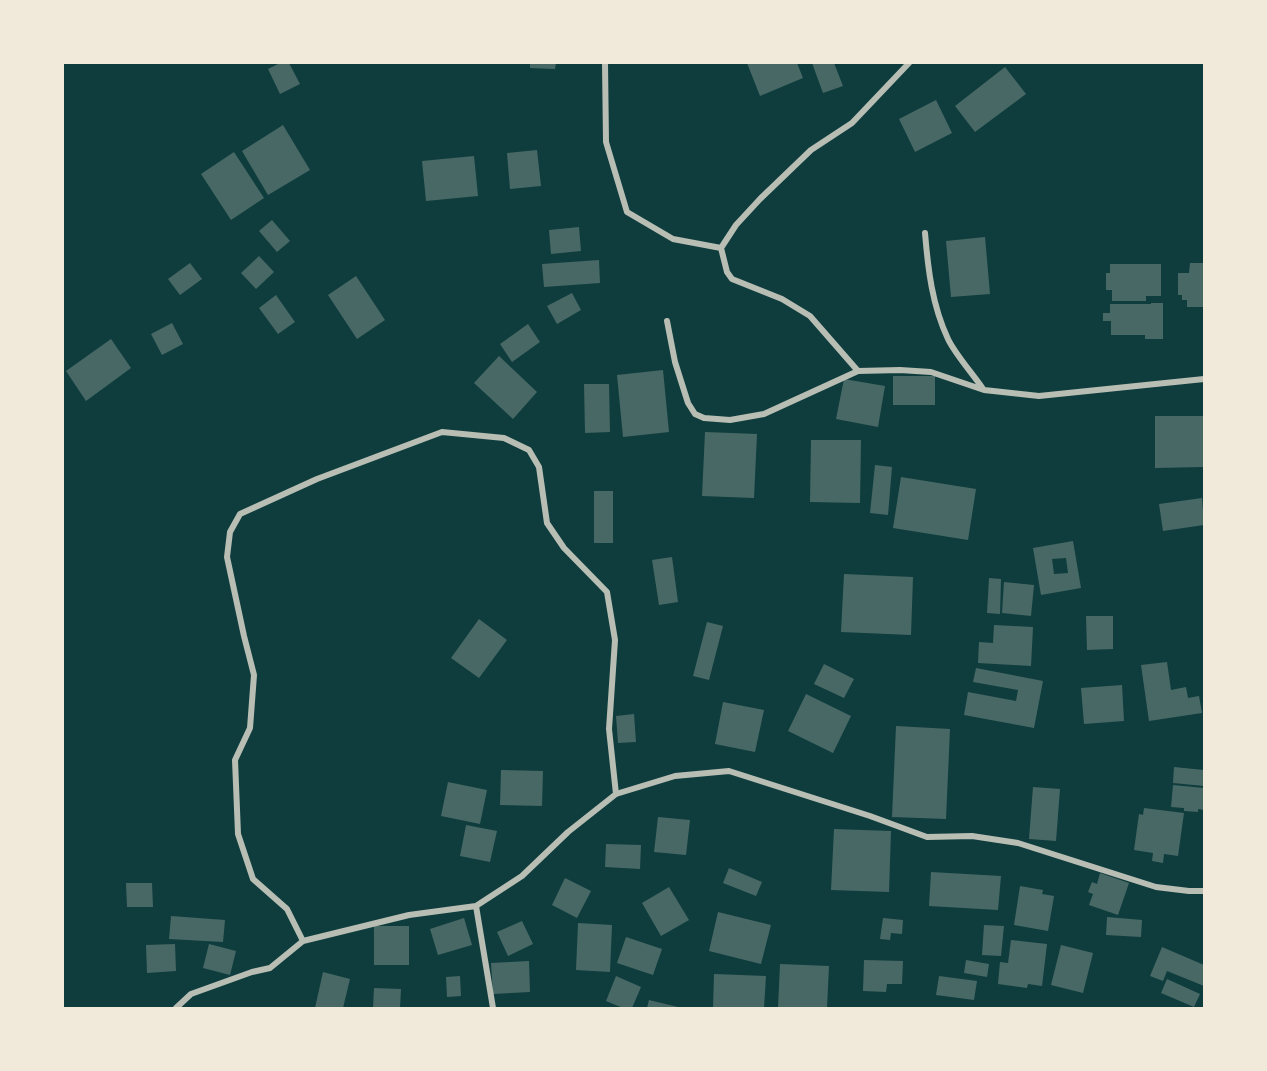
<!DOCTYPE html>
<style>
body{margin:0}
#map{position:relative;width:1267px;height:1071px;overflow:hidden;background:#0f3d3e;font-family:"PT Sans Narrow",sans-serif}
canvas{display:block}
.frame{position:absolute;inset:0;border:64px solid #f1e9da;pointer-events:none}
</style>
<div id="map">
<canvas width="1267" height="1071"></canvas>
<div class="frame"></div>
</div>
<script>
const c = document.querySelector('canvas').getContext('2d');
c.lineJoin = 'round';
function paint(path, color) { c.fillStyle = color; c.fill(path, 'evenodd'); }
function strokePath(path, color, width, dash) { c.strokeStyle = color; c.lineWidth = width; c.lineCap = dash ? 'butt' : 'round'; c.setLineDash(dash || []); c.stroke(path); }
paint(new Path2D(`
 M 280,63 L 289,63 L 300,84 L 280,94 L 268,69 Z
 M 530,63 L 556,63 L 555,69 L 530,68 Z
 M 747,63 L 797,63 L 803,78 L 760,96 Z
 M 812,63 L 834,63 L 843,86 L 823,93 Z
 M 1005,67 L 1026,94 L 975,132 L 955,106 Z
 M 936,100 L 952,133 L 915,152 L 899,119 Z
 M 283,125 L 310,170 L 268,195 L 242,151 Z
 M 537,150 L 541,186 L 510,189 L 507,153 Z
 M 234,152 L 264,198 L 231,220 L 201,174 Z
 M 474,156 L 478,196 L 426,201 L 422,161 Z
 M 272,220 L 290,241 L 277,252 L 259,231 Z
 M 579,227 L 581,251 L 551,254 L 549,230 Z
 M 985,237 L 990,294 L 951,297 L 946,241 Z
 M 259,256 L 274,272 L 256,289 L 241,273 Z
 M 599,260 L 600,283 L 544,287 L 542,264 Z
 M 190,263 L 202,279 L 180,295 L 168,279 Z
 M 1190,263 L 1204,263 L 1204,307 L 1187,307 L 1187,300 L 1182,300 L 1182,295 L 1178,295 L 1178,273 L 1189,273 Z
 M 1110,264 L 1161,264 L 1161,296 L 1146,296 L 1146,301 L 1112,301 L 1112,290 L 1106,290 L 1106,273 L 1110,273 Z
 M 356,276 L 385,320 L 357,339 L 328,295 Z
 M 572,293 L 581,310 L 557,324 L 547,306 Z
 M 276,295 L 295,322 L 278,334 L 259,308 Z
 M 1151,303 L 1163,303 L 1163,339 L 1145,339 L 1145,335 L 1111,335 L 1111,321 L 1103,321 L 1103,313 L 1110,313 L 1110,304 L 1151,304 Z
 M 172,323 L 183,344 L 162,355 L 151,334 Z
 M 528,324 L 540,342 L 512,362 L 500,344 Z
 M 111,339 L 131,368 L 86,401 L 66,371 Z
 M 499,356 L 537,392 L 513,419 L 474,383 Z
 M 663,370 L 669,432 L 623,437 L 617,375 Z
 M 893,376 L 935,376 L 935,405 L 893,405 Z
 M 844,379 L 885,386 L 878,427 L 836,419 Z
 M 584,384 L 609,384 L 610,432 L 585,433 Z
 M 1155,416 L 1204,416 L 1204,467 L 1155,468 Z
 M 705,432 L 757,434 L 754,498 L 702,496 Z
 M 811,440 L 861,440 L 860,503 L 810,502 Z
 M 875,465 L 892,467 L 888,515 L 870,513 Z
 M 901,477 L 976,489 L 968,540 L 893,528 Z
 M 594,491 L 613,491 L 613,543 L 594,543 Z
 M 1202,498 L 1204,525 L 1163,531 L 1159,504 Z
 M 1073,541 L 1081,588 L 1041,595 L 1033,548 ZM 1066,558 L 1068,573 L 1054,574 L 1052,559 Z
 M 672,557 L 678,602 L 659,605 L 652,560 Z
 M 844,574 L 913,577 L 911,635 L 841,632 Z
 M 989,578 L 1001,579 L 1000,614 L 987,613 Z
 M 1004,582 L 1034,585 L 1031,616 L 1002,613 Z
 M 1086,616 L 1113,616 L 1113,649 L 1087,650 Z
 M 479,619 L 507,640 L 479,678 L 451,658 Z
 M 707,622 L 723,626 L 709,680 L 693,676 Z
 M 994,625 L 1033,627 L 1031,666 L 978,663 L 979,642 L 993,643 Z
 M 1167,662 L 1171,690 L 1186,687 L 1188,698 L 1199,696 L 1202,713 L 1149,721 L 1141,665 Z
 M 824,664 L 854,679 L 844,698 L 814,684 Z
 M 976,668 L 1043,681 L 1034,728 L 964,715 L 968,692 L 1016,701 L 1018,690 L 973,682 Z
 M 1122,685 L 1124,721 L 1084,724 L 1081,688 Z
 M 806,694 L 851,716 L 833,753 L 788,731 Z
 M 723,702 L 764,710 L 755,752 L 715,744 Z
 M 634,714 L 636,742 L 618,743 L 616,716 Z
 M 896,726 L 950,729 L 946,819 L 892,817 Z
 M 1174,767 L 1204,770 L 1204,786 L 1173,783 Z
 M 501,770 L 543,771 L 542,806 L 500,805 Z
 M 448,782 L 487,790 L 480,824 L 441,816 Z
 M 1173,785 L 1204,788 L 1204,810 L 1198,809 L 1198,812 L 1184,811 L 1184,808 L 1171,807 Z
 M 1033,787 L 1060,789 L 1056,841 L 1029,839 Z
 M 1144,808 L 1184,813 L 1178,856 L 1164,854 L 1163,863 L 1152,861 L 1153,853 L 1134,850 L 1139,814 L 1143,815 Z
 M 658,817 L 690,820 L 686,855 L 654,852 Z
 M 466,825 L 497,831 L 490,862 L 460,856 Z
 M 834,829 L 891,831 L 889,892 L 831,890 Z
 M 606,844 L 641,845 L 640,869 L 605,867 Z
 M 729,868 L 762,882 L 756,896 L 723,883 Z
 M 931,872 L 1001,876 L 998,910 L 929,906 Z
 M 1100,873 L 1129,883 L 1118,915 L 1089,905 L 1093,894 L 1088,892 L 1092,882 L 1097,884 Z
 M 565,878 L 591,891 L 577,918 L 552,905 Z
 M 126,883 L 152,883 L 153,907 L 127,907 Z
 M 1020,886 L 1043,890 L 1042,894 L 1054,896 L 1048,931 L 1014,925 Z
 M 669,887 L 689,920 L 661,936 L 642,903 Z
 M 718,912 L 771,925 L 761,964 L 709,951 Z
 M 171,916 L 225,920 L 223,942 L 169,939 Z
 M 1107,917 L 1142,920 L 1141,937 L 1106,935 Z
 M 464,918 L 472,945 L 438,955 L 430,929 Z
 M 883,918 L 903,920 L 902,934 L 891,933 L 890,940 L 880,939 Z
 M 522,921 L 533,944 L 508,956 L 497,932 Z
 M 578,923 L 612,925 L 610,972 L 576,970 Z
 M 984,925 L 1004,926 L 1001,956 L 982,955 Z
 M 374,926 L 409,926 L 409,965 L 374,965 Z
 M 626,937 L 662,949 L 653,975 L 617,963 Z
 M 1011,940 L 1047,944 L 1042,986 L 1028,984 L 1027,988 L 998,984 L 1000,962 L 1008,963 Z
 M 175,944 L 176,971 L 147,973 L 146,945 Z
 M 209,944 L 236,951 L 230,975 L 203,968 Z
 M 1061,945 L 1093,953 L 1083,993 L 1051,985 Z
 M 1162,947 L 1204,965 L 1204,986 L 1167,971 L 1163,981 L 1150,976 Z
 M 864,960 L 903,961 L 902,984 L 887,984 L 886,992 L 863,991 Z
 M 966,960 L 989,964 L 987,977 L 964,973 Z
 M 529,961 L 530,992 L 493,994 L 491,963 Z
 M 780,964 L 829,966 L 827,1008 L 778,1008 Z
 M 323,972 L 350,979 L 343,1008 L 315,1008 Z
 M 714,974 L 766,976 L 764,1008 L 713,1008 Z
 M 460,976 L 461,996 L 447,997 L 446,977 Z
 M 616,976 L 641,987 L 632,1008 L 623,1008 L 606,1001 Z
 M 939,976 L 977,981 L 974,1000 L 936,995 Z
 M 1167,979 L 1200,994 L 1194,1007 L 1161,993 Z
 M 374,988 L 401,989 L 400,1008 L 373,1008 Z
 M 649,1000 L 678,1007 L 677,1008 L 647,1008 Z`), '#486865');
strokePath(new Path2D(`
 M 605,63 L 606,142 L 627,212 L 673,239 L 721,248
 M 909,63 L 852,123 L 811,150 L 760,199 L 736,225 L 721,248 L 727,272 L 732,279 L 782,299 L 810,316 L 858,371 L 900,370 L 931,372 L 984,390 L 1039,396 L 1204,379
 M 925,233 C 928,269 932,305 948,339 C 955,354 973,374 983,389
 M 667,321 L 675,362 L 688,403 L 695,414 L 704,418 L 730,420 L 764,414 L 858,371
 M 476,906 L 493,1008
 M 303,941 L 287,909 L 253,879 L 238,834 L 235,760 L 250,728 L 254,675 L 244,636 L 227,557 L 230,532 L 240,514 L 317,479 L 442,432 L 504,438 L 529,450 L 539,467 L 547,523 L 564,548 L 607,592 L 615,640 L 609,729 L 616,794
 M 176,1008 L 191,994 L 252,972 L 270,968 L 303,941 L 409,915 L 476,906 L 522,876 L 568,832 L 616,794 L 675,776 L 729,771 L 870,816 L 927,837 L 972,836 L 1018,843 L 1156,887 L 1189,891 L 1204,891`), '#b8beb3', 6);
</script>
